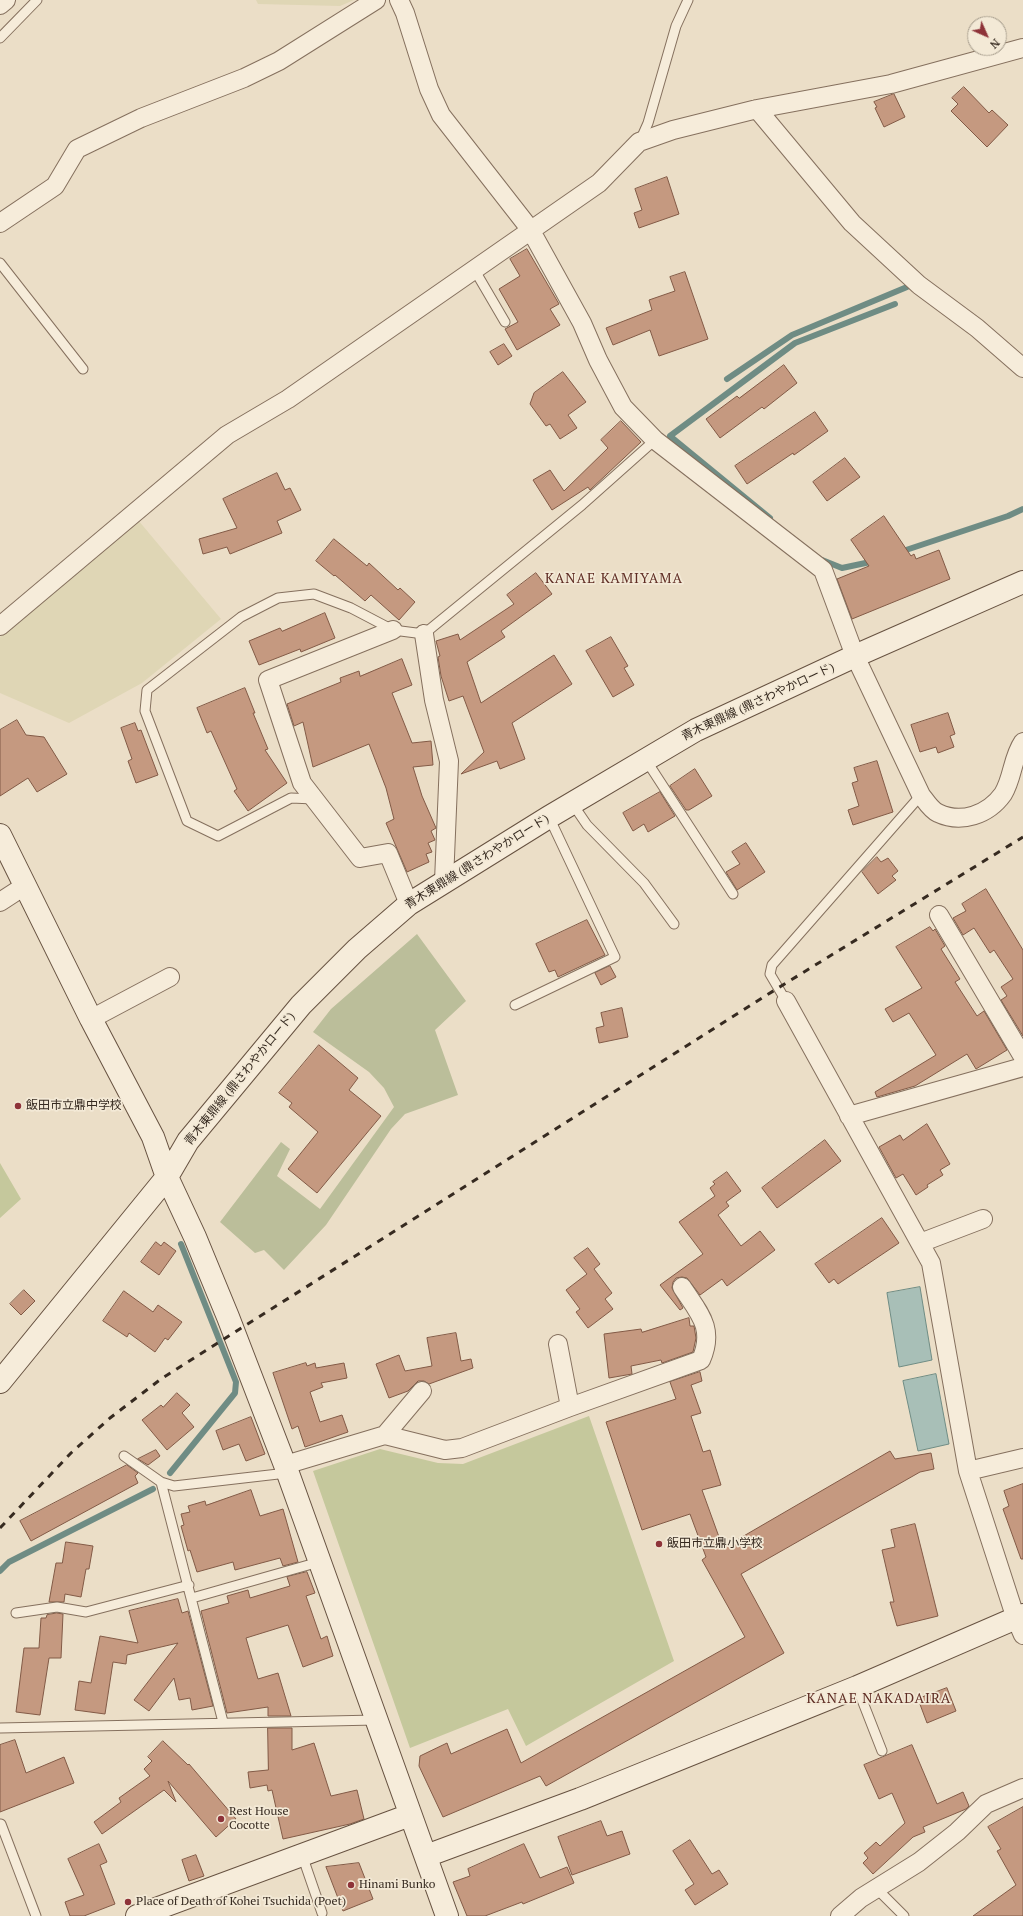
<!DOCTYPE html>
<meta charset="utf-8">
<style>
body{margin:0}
#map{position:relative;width:1023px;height:1916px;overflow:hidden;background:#ebdec7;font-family:"PT Serif",serif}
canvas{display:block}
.north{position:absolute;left:967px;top:16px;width:40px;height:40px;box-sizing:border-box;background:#f3e9d6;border:1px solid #a79d8d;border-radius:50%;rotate:135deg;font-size:11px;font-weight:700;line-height:16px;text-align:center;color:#362a20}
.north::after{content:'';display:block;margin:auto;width:14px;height:18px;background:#8e3339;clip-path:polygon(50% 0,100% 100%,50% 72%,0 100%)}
</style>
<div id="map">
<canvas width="1023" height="1916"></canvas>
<div class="north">N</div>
</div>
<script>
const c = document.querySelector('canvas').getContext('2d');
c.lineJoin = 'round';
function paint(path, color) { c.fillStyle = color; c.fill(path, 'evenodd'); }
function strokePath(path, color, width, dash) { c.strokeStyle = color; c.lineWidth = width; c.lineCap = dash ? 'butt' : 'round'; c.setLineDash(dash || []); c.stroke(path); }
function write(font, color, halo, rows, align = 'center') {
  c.font = font + ' "PT Serif","Noto Sans JP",serif'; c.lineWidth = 3.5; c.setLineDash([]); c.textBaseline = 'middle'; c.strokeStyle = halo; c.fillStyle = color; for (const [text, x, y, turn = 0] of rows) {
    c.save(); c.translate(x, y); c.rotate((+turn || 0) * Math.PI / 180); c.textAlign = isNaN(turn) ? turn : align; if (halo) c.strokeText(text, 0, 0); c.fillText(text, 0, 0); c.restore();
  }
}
paint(new Path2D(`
 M 256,0 L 354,0 L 340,6 L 258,4 Z
 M 138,520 L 221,619 L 142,683 L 69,723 L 0,693 L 0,637 Z`), '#dfd6b5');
paint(new Path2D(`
 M 0,1163 L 21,1199 L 0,1218 Z
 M 589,1416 L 674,1661 L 526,1746 L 508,1709 L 410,1748 L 313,1471 L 380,1449 L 438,1463 L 463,1464 Z`), '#c5c89c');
paint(new Path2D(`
 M 417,934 L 466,1001 L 435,1030 L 458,1095 L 405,1114 L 391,1129 L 326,1225 L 284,1270 L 264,1250 L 255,1253 L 220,1222 L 281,1142 L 290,1149 L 277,1176 L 320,1209 L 394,1107 L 384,1088 L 369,1072 L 313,1032 L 331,1009 Z`), '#bbbe9a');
const water = new Path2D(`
 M 920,1287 L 932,1360 L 899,1367 L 887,1293 Z
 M 936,1374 L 949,1444 L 918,1451 L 903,1381 Z`);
paint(water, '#a8bfb7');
strokePath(water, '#6f8c84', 1);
strokePath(new Path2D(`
 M 727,379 L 792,335 L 907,287
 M 770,518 L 670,436 L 795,343 L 895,304
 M 900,552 L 1008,516 L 1023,509
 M 822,560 L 842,568 L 875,561
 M 170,1473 L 235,1393 L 236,1382 L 181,1244
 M 0,1571 L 9,1562 L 153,1489`), '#6f8c84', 6);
const building = new Path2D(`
 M 964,87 L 989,113 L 992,110 L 1008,125 L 987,147 L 951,111 L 958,104 L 952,98 Z
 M 894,94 L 905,117 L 884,127 L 875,108 L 877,107 L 874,102 Z
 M 667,177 L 679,214 L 639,228 L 634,213 L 642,210 L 635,189 Z
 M 527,249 L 559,304 L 550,309 L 560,325 L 517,350 L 505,329 L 518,322 L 499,289 L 520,276 L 510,259 Z
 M 685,272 L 708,339 L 659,356 L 650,330 L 613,345 L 606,328 L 652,310 L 649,300 L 675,291 L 670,277 Z
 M 504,344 L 512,356 L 498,365 L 490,352 Z
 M 784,365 L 797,383 L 764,409 L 762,407 L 720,438 L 706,419 L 737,396 L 739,398 Z
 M 563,372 L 586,402 L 568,415 L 577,428 L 560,439 L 550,424 L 546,426 L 530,404 L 534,393 Z
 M 815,412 L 828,431 L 794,455 L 793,453 L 747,484 L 735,466 Z
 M 621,421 L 641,442 L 590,490 L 588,487 L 552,510 L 533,480 L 550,470 L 564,491 L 608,448 L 601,440 Z
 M 845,458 L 860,477 L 827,501 L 813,482 Z
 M 277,473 L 285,490 L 290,488 L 301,510 L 277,521 L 282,533 L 230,554 L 227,547 L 203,554 L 199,539 L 237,528 L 223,499 Z
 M 884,516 L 911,556 L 914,554 L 916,559 L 939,550 L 950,579 L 852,619 L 837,579 L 869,566 L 851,540 Z
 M 334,539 L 367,566 L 369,563 L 398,590 L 400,588 L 415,602 L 399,620 L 371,595 L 365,601 L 335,575 L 334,576 L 316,561 Z
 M 536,573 L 552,594 L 501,631 L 505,637 L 467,662 L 481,703 L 554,655 L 572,684 L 512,723 L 525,759 L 500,769 L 497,761 L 461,774 L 484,752 L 463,696 L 449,701 L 441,676 L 438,657 L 440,656 L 436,641 L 458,634 L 460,640 L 514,604 L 507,595 Z
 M 325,613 L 335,638 L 301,652 L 300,649 L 259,665 L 249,641 L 280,628 L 282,631 Z
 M 611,637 L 628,666 L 624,668 L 634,685 L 613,697 L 586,651 Z
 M 402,659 L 412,685 L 392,693 L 412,743 L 431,741 L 433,765 L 413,767 L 422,796 L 436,828 L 431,831 L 435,840 L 428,843 L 432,852 L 426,854 L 429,862 L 407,872 L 386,823 L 394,819 L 386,788 L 369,744 L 313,767 L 303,722 L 294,726 L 287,704 L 341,682 L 340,678 L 359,671 L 360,676 Z
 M 245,688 L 255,713 L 253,713 L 268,749 L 265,750 L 287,783 L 248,811 L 234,791 L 237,789 L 211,731 L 207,733 L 197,708 Z
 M 948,713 L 955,734 L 950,736 L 954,747 L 938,753 L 936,747 L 920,752 L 911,725 Z
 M 17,720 L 26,735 L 44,737 L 67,774 L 37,792 L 28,778 L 0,796 L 0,730 Z
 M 135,723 L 138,731 L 141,730 L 158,775 L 136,783 L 128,761 L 132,759 L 121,728 Z
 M 877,761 L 893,812 L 853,825 L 848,810 L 859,806 L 852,783 L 858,781 L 854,768 Z
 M 695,769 L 712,796 L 689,810 L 686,810 L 670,786 Z
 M 660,792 L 675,816 L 648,832 L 644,824 L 633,831 L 623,813 Z
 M 746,843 L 765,872 L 737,890 L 726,872 L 740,864 L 732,852 Z
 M 877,857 L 881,862 L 888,858 L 898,871 L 892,876 L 896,880 L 878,894 L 862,872 Z
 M 986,889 L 1023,950 L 1023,1036 L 1001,1000 L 1007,996 L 1001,987 L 1013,979 L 994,950 L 990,953 L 974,928 L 963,935 L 953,918 L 966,911 L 962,904 Z
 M 587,920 L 605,955 L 558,977 L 555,970 L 549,972 L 536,944 Z
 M 930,927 L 933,931 L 935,929 L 945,946 L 941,949 L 960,979 L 955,982 L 977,1016 L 984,1011 L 1007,1050 L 976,1069 L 967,1054 L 915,1086 L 877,1097 L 875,1092 L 936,1055 L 909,1013 L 893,1022 L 885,1009 L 922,988 L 896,947 Z
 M 610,966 L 616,977 L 601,985 L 595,973 Z
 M 622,1008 L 628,1037 L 599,1043 L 596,1028 L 604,1026 L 601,1013 Z
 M 319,1045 L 358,1078 L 349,1090 L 381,1116 L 317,1193 L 288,1169 L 318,1132 L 289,1107 L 292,1103 L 279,1093 Z
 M 927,1124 L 950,1164 L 940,1170 L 943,1175 L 927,1185 L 928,1187 L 916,1195 L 903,1174 L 896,1178 L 879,1147 L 900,1135 L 903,1140 Z
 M 825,1140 L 841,1161 L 777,1208 L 762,1188 Z
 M 727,1172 L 741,1191 L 726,1202 L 729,1206 L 718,1215 L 741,1246 L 760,1231 L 775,1250 L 727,1286 L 722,1279 L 700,1295 L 687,1278 L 682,1277 L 676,1278 L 673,1282 L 672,1288 L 683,1308 L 680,1310 L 660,1285 L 703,1254 L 679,1222 L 715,1196 L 710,1188 L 715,1184 L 713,1182 Z
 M 882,1218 L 899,1243 L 838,1284 L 834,1279 L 829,1283 L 815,1264 Z
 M 156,1242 L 161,1246 L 164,1242 L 176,1251 L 159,1275 L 141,1262 Z
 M 588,1248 L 600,1264 L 594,1269 L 612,1293 L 605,1299 L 613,1309 L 588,1328 L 576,1312 L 580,1309 L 566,1290 L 587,1274 L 574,1258 Z
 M 24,1290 L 35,1301 L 21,1315 L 10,1304 Z
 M 124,1291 L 153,1312 L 158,1305 L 182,1322 L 168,1340 L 165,1338 L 155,1352 L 129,1333 L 127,1337 L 103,1321 Z
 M 689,1318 L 690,1326 L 694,1326 L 696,1338 L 693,1352 L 662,1363 L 661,1360 L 631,1366 L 632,1374 L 609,1378 L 604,1334 L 641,1329 L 642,1332 Z
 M 456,1333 L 461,1361 L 471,1359 L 473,1368 L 429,1384 L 424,1381 L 418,1381 L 408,1391 L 389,1398 L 376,1364 L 399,1355 L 405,1371 L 432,1366 L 427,1338 Z
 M 306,1363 L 307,1366 L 315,1363 L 316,1368 L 344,1363 L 347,1378 L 321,1383 L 323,1387 L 310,1392 L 320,1422 L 342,1415 L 348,1432 L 305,1447 L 298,1426 L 292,1429 L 273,1373 Z
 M 700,1372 L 702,1381 L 691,1385 L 701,1413 L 691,1416 L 703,1452 L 710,1450 L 721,1485 L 702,1490 L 723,1548 L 890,1451 L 895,1459 L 931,1453 L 934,1469 L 920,1472 L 741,1574 L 784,1653 L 546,1786 L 540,1776 L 443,1817 L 419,1766 L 420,1756 L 447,1743 L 451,1754 L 507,1729 L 521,1763 L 745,1637 L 702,1560 L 706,1557 L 690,1514 L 642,1530 L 606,1422 L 676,1399 L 670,1382 Z
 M 177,1393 L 190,1405 L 182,1413 L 194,1427 L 167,1450 L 142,1420 L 161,1405 L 163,1407 Z
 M 251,1417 L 265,1454 L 246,1461 L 239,1444 L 223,1450 L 216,1431 Z
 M 156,1450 L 160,1456 L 148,1465 L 138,1459 Z
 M 127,1465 L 138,1473 L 135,1476 L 138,1483 L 31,1541 L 20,1521 Z
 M 1023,1484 L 1023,1559 L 1021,1559 L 1003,1509 L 1009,1506 L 1004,1491 Z
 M 251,1490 L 260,1516 L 283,1509 L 298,1562 L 283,1566 L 280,1558 L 235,1570 L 233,1562 L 197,1572 L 190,1550 L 188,1551 L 181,1526 L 184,1525 L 181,1514 L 190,1512 L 188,1506 L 205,1501 L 206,1505 Z
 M 915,1524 L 938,1616 L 897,1626 L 890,1602 L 894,1602 L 882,1550 L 895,1547 L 891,1530 Z
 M 66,1542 L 93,1546 L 89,1569 L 86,1569 L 81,1597 L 65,1594 L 64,1602 L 49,1602 L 56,1563 L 62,1563 Z
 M 307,1572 L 315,1593 L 306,1596 L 321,1639 L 327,1636 L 333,1656 L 303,1667 L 288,1625 L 246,1638 L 258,1679 L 278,1673 L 291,1716 L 268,1716 L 268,1707 L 227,1713 L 201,1611 L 229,1603 L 227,1596 L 248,1590 L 250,1598 L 290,1586 L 287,1577 Z
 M 178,1599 L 182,1613 L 188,1611 L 213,1706 L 192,1710 L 190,1698 L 179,1700 L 174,1678 L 149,1711 L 134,1700 L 178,1643 L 127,1655 L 126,1664 L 113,1662 L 105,1714 L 75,1710 L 79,1681 L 91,1683 L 100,1636 L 138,1643 L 129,1611 Z
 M 57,1613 L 63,1614 L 61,1658 L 49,1658 L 40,1715 L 16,1712 L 24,1648 L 39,1648 L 41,1618 L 46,1618 L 47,1615 Z
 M 947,1688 L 956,1711 L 927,1723 L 918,1699 Z
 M 268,1728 L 292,1728 L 292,1750 L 314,1743 L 331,1796 L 357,1790 L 364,1819 L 350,1824 L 283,1839 L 272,1790 L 268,1791 L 267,1785 L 250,1788 L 248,1772 L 268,1770 Z
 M 15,1740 L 26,1773 L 64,1757 L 74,1783 L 0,1812 L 0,1745 Z
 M 163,1741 L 188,1765 L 189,1764 L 236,1819 L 216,1837 L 168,1781 L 176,1802 L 164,1790 L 102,1834 L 94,1822 L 121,1802 L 119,1798 L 150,1776 L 144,1769 L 152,1761 L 148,1757 Z
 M 912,1745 L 937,1804 L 963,1792 L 969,1806 L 966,1809 L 923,1827 L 925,1832 L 913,1837 L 873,1874 L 863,1863 L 868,1858 L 864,1853 L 876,1842 L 880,1846 L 905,1823 L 892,1793 L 879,1799 L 864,1765 Z
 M 1023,1807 L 1023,1916 L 973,1916 L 1016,1885 L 997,1851 L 1001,1849 L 988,1827 Z
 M 601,1821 L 607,1836 L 622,1831 L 630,1854 L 572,1875 L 558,1837 Z
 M 690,1840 L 712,1874 L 719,1870 L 728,1884 L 695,1905 L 685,1890 L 694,1884 L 673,1851 Z
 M 99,1844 L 107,1862 L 100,1865 L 115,1904 L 84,1916 L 70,1916 L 65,1902 L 84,1895 L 68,1859 Z
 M 524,1844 L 540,1878 L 567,1867 L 574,1883 L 523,1904 L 522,1902 L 485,1916 L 467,1916 L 453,1882 L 470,1876 L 468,1869 Z
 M 196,1855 L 204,1876 L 189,1881 L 182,1860 Z
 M 359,1863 L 373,1899 L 343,1911 L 326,1867 Z`);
paint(building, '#c59980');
strokePath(building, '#825a46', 1);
const lane = new Path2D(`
 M 0,38 L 37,0
 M 640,141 L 648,123 L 676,26 L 688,0
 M 0,263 L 83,369
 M 474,269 L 505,322
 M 646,760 L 733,894
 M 314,799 L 291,798 L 218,836 L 187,821 L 145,711 L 147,690 L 241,617 L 278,598 L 314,594 L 351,608 L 393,630 L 424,634 L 582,505 L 655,440
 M 572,803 L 587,825 L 644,883 L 674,924
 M 786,1001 L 770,974 L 772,965 L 921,795
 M 515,1005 L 615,957 L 549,817
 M 124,1456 L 161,1482 L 174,1486 L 287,1473
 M 161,1482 L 223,1722
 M 192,1598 L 319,1562
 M 16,1613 L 57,1607 L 86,1612 L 189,1585
 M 857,1687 L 882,1751
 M 0,1728 L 376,1720
 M 1,1824 L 36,1916
 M 302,1855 L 322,1913
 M 877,1889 L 904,1916`);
const street = new Path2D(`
 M 399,0 L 405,13 L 429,89 L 441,115 L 530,229 L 582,323 L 598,360 L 623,407 L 655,440 L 823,570 L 855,656 L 921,795 C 925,800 931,810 938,813 C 961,824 988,815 1003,794 C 1013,778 1012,758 1023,742
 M 0,5 L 6,0
 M 757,109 L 852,223 L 919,285 L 977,328 L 1023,368
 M 0,223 L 55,186 L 77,149 L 141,118 L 244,78 L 279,61 L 376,0
 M 0,626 L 227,435 L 288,399 L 599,183 L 639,142 L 673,130 L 757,109 L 891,84 L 1023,48
 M 393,630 L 268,680 L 302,783 L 360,858 L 388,853 L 409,904
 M 424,634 L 434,700 L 449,761 L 444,881
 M 0,902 L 26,885
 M 939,915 L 1023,1057
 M 786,1001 L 931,1263 L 968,1471 L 1016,1619 L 1023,1635
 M 91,1019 L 170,977
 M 849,1116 L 1023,1067
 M 920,1243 L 983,1219
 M 558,1344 L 570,1407
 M 385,1435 L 422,1391
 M 285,1465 L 385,1435 L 445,1450 L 462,1448 L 570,1407 L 701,1360 C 715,1328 699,1313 682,1287
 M 968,1471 L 1023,1458
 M 840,1916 L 861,1898 L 919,1862 L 957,1832 L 986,1804 L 1023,1788`);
const secondary = new Path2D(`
 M 0,835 L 91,1019 L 153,1137 L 167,1177 L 195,1237 L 228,1317 L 285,1465 L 447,1916
 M 0,1382 L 167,1177 L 188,1141 L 301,1005 L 357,949 L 409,904 L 549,817 L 696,730 L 855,656 L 1023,582
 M 426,1856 L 580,1799 L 857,1687 L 1023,1615
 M 137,1916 L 410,1815`);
strokePath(lane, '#85705e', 11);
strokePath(street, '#85705e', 20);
strokePath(secondary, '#675241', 24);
strokePath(lane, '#f6ecda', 9);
strokePath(street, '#f6ecda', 18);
strokePath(secondary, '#f6ecda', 22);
strokePath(new Path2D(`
 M 0,1528 L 71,1453 L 110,1418 L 161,1379 L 778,988 L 1023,837`), '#362a20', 3, [7, 7]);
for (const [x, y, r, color] of [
 [18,1106,4,"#8e3339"],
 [659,1544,4,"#8e3339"],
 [221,1819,4,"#8e3339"],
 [351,1885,4,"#8e3339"],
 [128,1902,4,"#8e3339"]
]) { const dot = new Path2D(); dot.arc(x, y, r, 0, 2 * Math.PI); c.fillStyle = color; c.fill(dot); strokePath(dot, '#f3e9d6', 1.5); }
write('12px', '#362a20', '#f3e9d6', [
 ["青木東鼎線 (鼎さわやかロード)",758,702,-25],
 ["青木東鼎線 (鼎さわやかロード)",477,862,-32],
 ["青木東鼎線 (鼎さわやかロード)",240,1079,-51]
]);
write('12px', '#362a20', '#f3e9d6', [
 ["飯田市立鼎中学校",26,1106],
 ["飯田市立鼎小学校",667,1544],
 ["Rest House",229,1812],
 ["Cocotte",229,1826],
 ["Hinami Bunko",359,1885],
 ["Place of Death of Kohei Tsuchida (Poet)",136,1902]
], 'left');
c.letterSpacing = '1px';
write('14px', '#5f2d24', '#f3e9d6', [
 ["KANAE KAMIYAMA",614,579],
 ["KANAE NAKADAIRA",879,1699]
]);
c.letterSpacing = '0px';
</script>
